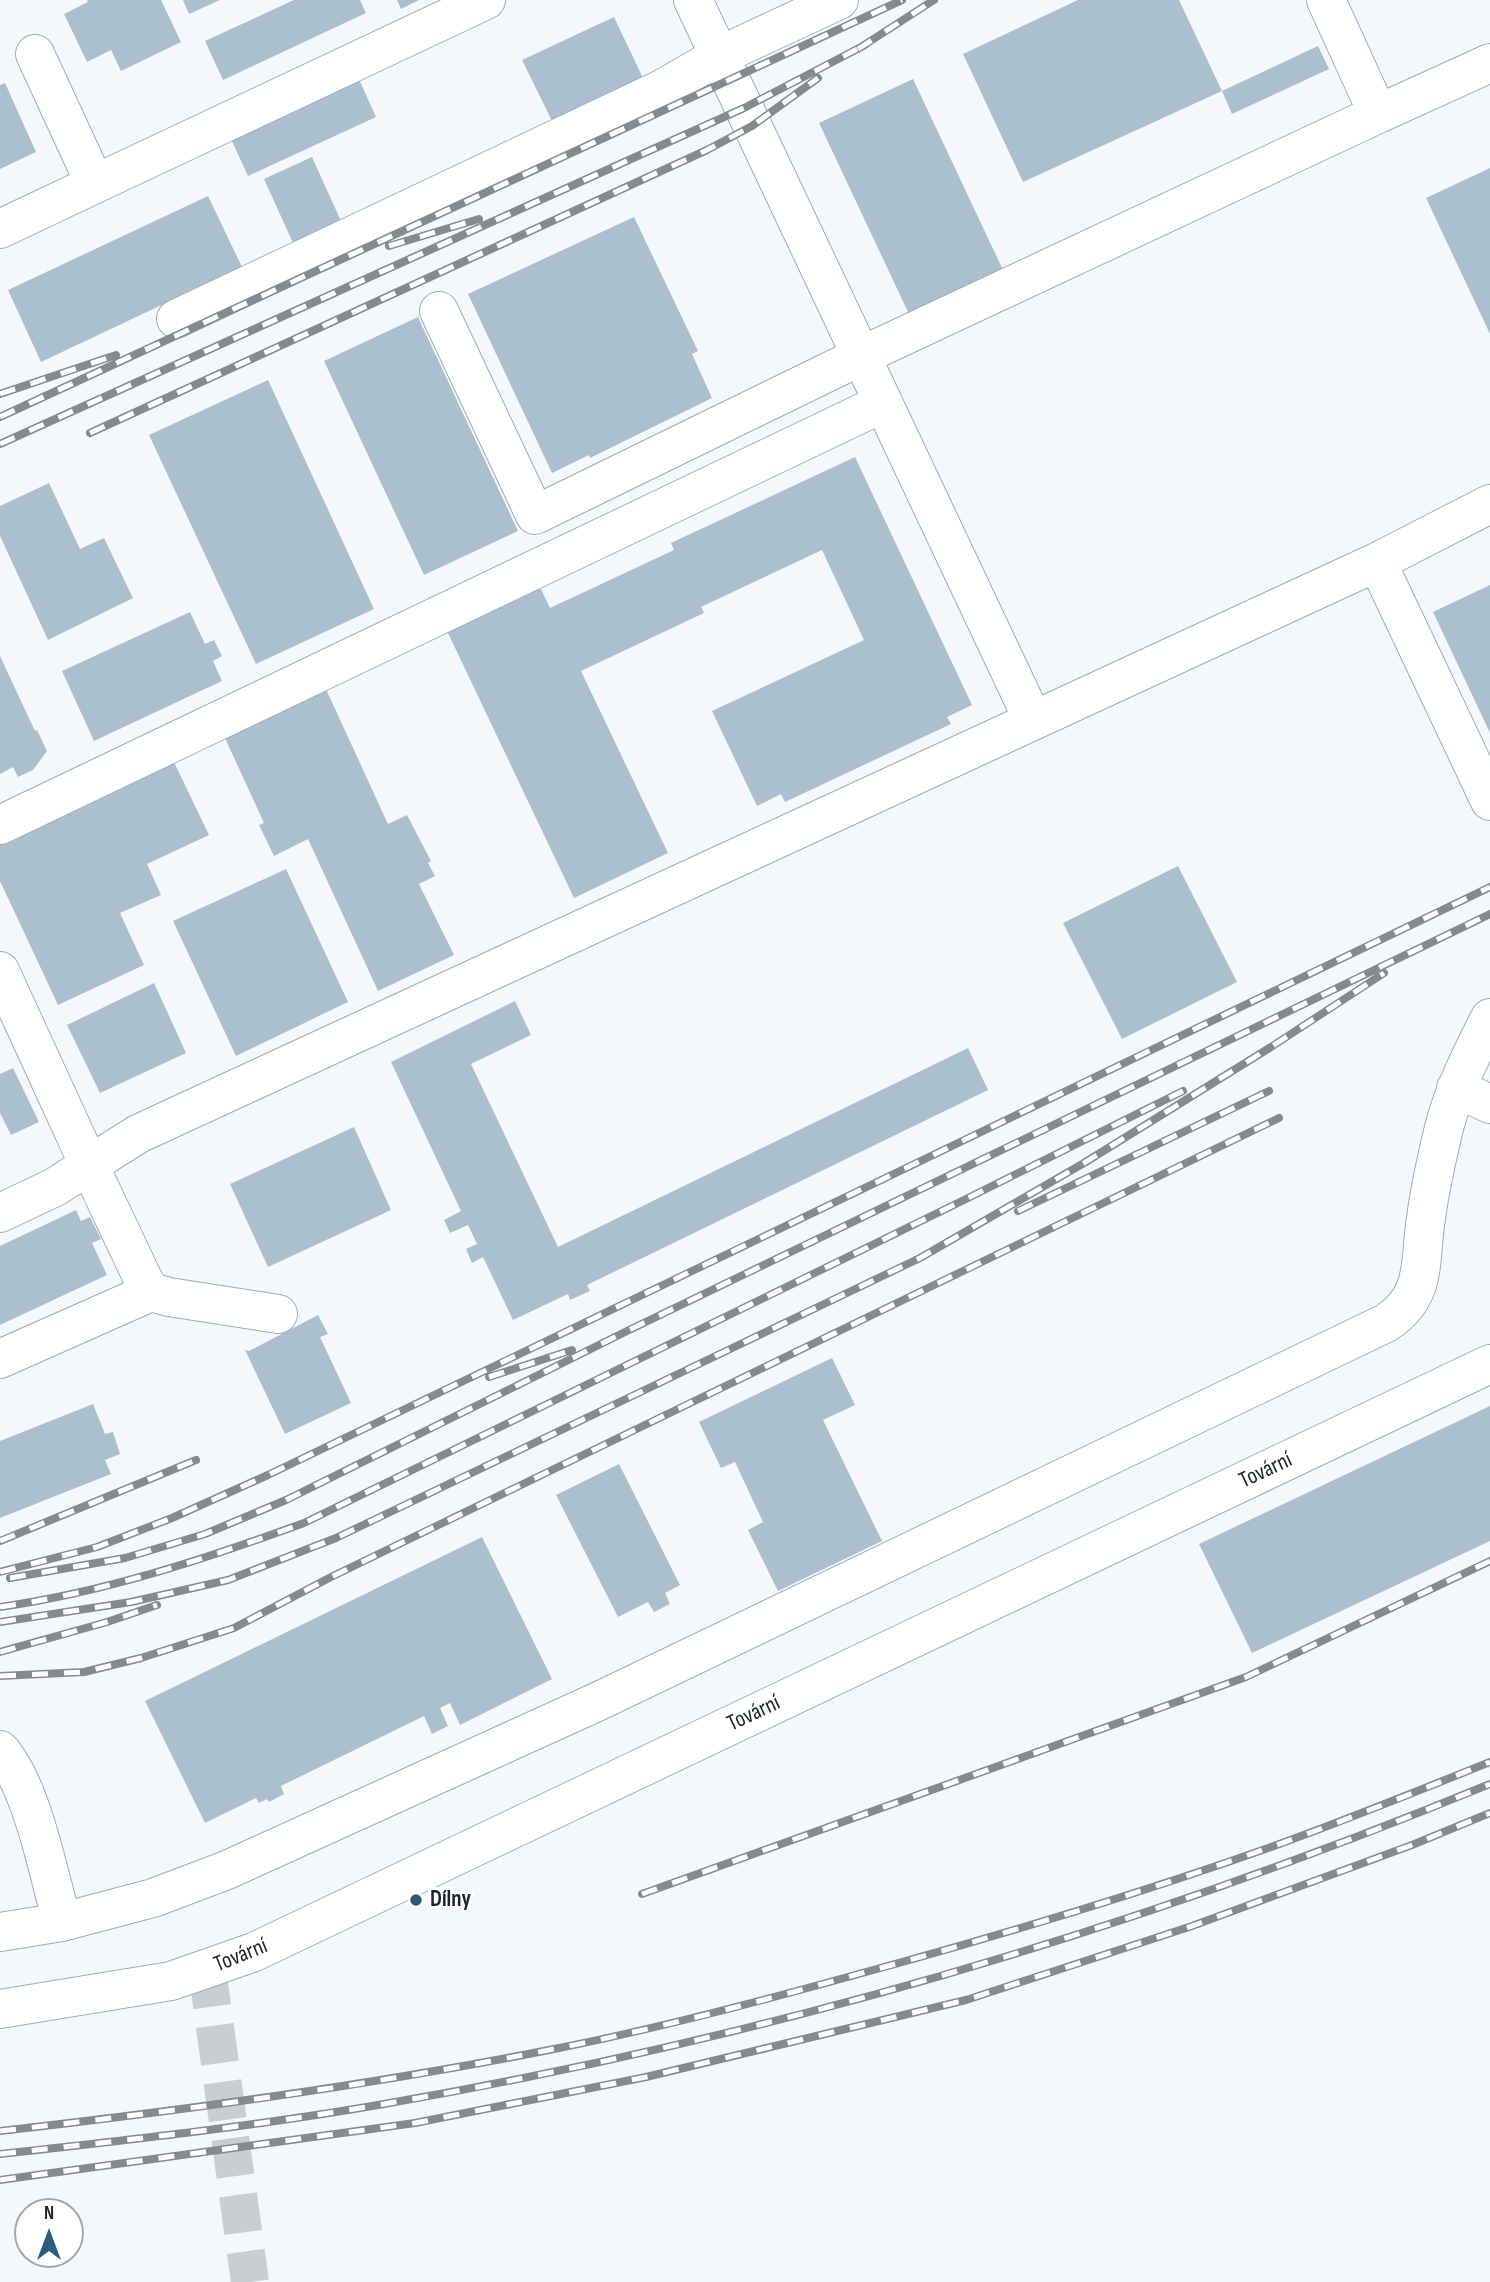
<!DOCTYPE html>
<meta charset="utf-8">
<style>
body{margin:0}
#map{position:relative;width:1490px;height:2282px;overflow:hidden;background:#f4f8fc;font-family:"Sofia Sans Condensed",sans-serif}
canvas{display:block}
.north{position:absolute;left:14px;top:2198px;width:70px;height:70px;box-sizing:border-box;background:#fff;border:2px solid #a5a8aa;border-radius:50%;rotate:0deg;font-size:19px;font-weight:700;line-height:28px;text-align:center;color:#1d252b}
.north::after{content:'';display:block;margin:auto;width:24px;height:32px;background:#2d5c7b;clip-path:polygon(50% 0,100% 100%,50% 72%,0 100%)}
</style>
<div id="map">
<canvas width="1490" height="2282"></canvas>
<div class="north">N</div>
</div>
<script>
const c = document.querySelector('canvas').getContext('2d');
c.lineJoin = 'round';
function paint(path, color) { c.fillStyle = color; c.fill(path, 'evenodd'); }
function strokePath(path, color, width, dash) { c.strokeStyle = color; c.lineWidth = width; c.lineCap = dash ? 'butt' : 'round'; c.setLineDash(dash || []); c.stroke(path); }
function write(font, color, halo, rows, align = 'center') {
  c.font = font + ' "Sofia Sans Condensed",sans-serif'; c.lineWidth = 6; c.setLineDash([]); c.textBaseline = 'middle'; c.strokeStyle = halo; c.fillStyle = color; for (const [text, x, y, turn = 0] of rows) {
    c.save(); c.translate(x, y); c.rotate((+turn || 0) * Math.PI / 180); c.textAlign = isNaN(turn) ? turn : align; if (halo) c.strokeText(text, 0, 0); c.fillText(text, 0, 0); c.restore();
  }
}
paint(new Path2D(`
 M 87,0 L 161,0 L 181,42 L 121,71 L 111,50 L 87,62 L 64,14 L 88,2 Z
 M 183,0 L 220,0 L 189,14 Z
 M 294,0 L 360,0 L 366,13 L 223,80 L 205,41 Z
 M 397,0 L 419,0 L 401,9 Z
 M 1078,0 L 1179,0 L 1222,91 L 1023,182 L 963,54 Z
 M 614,17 L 643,78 L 552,121 L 522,60 Z
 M 1318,46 L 1329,69 L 1232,114 L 1222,91 Z
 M 358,77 L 376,117 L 248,176 L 230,137 Z
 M 913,79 L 1003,270 L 909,314 L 819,123 Z
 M 5,83 L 36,152 L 0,169 L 0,85 Z
 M 312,157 L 341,221 L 293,243 L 264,179 Z
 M 1490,168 L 1490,334 L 1426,198 Z
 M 208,196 L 242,267 L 41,362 L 8,290 Z
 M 634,217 L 698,351 L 692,354 L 712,398 L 590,458 L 589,455 L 552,473 L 468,294 Z
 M 418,317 L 518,531 L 424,575 L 324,361 Z
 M 268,380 L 374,609 L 256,664 L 149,435 Z
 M 855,457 L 972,705 L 947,717 L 951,724 L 785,802 L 781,794 L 757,806 L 712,711 L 864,640 L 822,550 L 701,607 L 704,613 L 581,671 L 668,853 L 574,898 L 447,631 L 540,587 L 550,608 L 674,550 L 671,543 Z
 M 49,483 L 80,549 L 104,538 L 133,598 L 48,640 L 0,536 L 0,506 Z
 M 1490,585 L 1490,733 L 1433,612 Z
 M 190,612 L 205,644 L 214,640 L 222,656 L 213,661 L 222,681 L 94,741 L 62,671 Z
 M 0,656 L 35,731 L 37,730 L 47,751 L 33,770 L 18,777 L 13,767 L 0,774 Z
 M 325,687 L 388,824 L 407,815 L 431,861 L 428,863 L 435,876 L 419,884 L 454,955 L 378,991 L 308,839 L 274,856 L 259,825 L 264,823 L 224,736 Z
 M 173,760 L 209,835 L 147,864 L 161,895 L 120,913 L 144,965 L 58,1005 L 0,881 L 0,843 Z
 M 1178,866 L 1237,982 L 1122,1039 L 1063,923 Z
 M 286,869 L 348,1002 L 236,1056 L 173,921 Z
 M 154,983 L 186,1053 L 100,1093 L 67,1025 Z
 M 515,1001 L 531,1035 L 471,1064 L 558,1247 L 968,1048 L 988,1090 L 587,1285 L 590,1291 L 570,1300 L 568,1294 L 513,1320 L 483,1257 L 472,1263 L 466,1249 L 477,1244 L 468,1225 L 450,1233 L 444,1220 L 461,1211 L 391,1062 Z
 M 13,1068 L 39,1122 L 11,1135 L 0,1113 L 0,1074 Z
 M 354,1127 L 391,1210 L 268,1267 L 230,1184 Z
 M 76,1210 L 81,1221 L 90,1217 L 101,1239 L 92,1243 L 107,1275 L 0,1325 L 0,1246 Z
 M 318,1315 L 328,1334 L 320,1337 L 351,1403 L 285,1434 L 245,1350 L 249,1351 Z
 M 832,1358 L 855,1405 L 823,1420 L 882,1541 L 778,1591 L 748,1530 L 763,1522 L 735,1462 L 721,1468 L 699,1422 Z
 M 93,1404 L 105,1434 L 113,1432 L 120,1454 L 105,1460 L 111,1474 L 0,1518 L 0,1441 Z
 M 1490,1406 L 1490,1541 L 1252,1653 L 1199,1544 Z
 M 619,1464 L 680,1585 L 665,1593 L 670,1604 L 654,1612 L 648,1602 L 618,1617 L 556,1495 Z
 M 482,1537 L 552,1679 L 460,1725 L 450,1703 L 440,1708 L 448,1726 L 432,1734 L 424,1716 L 281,1786 L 284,1794 L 269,1802 L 267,1799 L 259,1803 L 256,1798 L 205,1823 L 145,1701 Z`), '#abc0cf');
strokePath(new Path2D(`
 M 207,1969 L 250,2282`), '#c9ced2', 38, [38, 19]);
const minor = new Path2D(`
 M 693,0 L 1033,720
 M 1378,114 L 1490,63
 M 95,184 L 486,0
 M 0,229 L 95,184 L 35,54
 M 439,311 L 535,515 L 861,356 L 1378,114 L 1326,0
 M 176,319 L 662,89 L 719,56 L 839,0
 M 1377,562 L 1490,801
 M 0,825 L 883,403
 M 0,971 L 89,1165 L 55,1187 L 0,1213
 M 1456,1088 L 1490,1104
 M 151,1292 L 144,1281 L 89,1165 L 138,1134 L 1377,562 L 1490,504
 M 0,1359 L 151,1292 L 169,1297 L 278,1314
 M 0,1750 C 32,1785 49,1876 62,1922
 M 0,1932 L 62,1922 L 153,1898 L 227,1870 L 599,1701 L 1386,1323 C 1428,1296 1419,1261 1426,1218 C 1430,1188 1437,1157 1444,1128 C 1454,1089 1472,1053 1490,1018
 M 0,2009 L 171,1981 L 254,1952 L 1490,1364`);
strokePath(minor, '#98adbc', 40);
strokePath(minor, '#fff', 38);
const rail = new Path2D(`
 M 858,49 L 934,0
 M 389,246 L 479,219
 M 0,394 L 116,355
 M 0,417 L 902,0
 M 90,433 L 707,150 L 752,126 L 818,78
 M 0,444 L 744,108 L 865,45
 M 1018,1211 L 1269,1091
 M 489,1377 L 572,1350
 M 0,1541 L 196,1460
 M 0,1572 L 97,1547 L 172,1518 L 268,1475 L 1490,887
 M 10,1578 L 125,1558 L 205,1534 L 286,1500 L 625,1332 L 1490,914
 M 0,1607 C 105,1592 205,1559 304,1523 L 964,1200 L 1183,1091
 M 0,1622 L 131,1602 L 228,1580 L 336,1538 L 920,1258 L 1084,1163 L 1271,1047 L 1384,973
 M 0,1652 L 107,1622 L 157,1605
 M 0,1676 L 84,1672 L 141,1658 L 234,1628 L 331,1577 L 1279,1118
 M 642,1894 L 1246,1677 L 1490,1561
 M 0,2131 C 187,2110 374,2085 559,2048 C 655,2029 750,2004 844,1978 C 988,1939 1133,1896 1274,1846 C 1346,1820 1418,1791 1490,1762
 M 0,2154 C 128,2140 257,2126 384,2104 C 762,2039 1135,1930 1490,1784
 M 0,2180 L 415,2123 L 646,2077 L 966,2000 L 1192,1926 L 1412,1845 L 1490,1813`);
strokePath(rail, '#848a8f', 8);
strokePath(rail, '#fff', 5, [16]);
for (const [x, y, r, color] of [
 [416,1900,7,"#2d5c7b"]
]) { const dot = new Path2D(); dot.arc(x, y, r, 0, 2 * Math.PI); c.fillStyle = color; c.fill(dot); strokePath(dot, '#fff', 2.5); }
write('23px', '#1d252b', '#fff', [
 ["Tovární",1266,1471,-25],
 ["Tovární",754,1714,-25],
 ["Tovární",241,1956,-22]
]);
write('bold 23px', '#1d252b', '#fff', [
 ["Dílny",430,1900]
], 'left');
</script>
